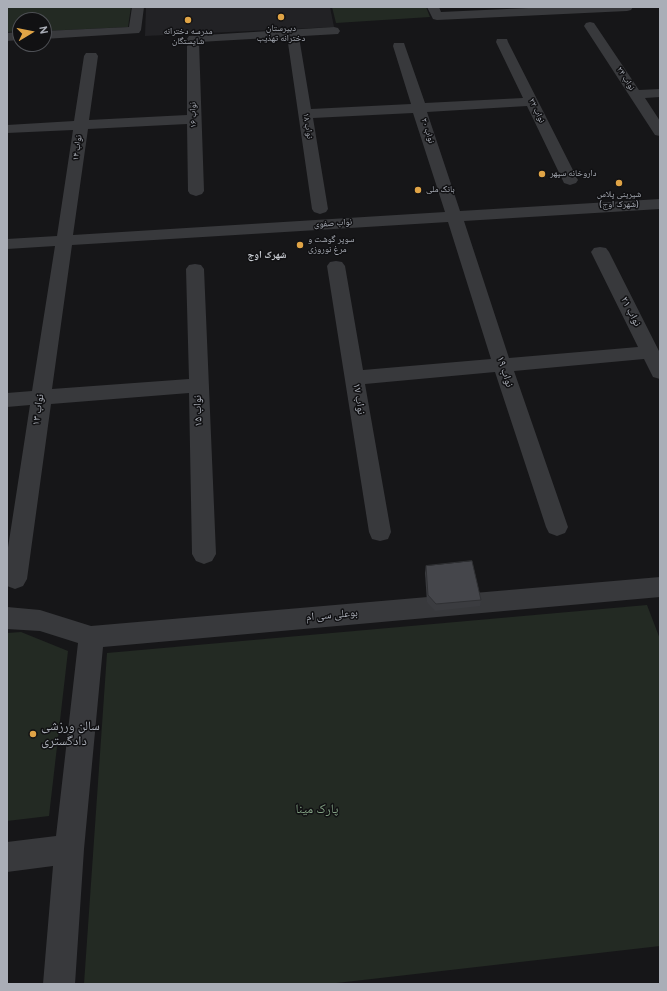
<!DOCTYPE html>
<meta charset="utf-8">
<style>
body{margin:0}
#map{position:relative;width:667px;height:991px;overflow:hidden;background:#161618;font-family:Overpass,sans-serif}
canvas{display:block}
.frame{position:absolute;inset:0;border:8px solid #aaaeb7;pointer-events:none}
.north{position:absolute;left:12px;top:12px;width:40px;height:40px;box-sizing:border-box;background:#111113;border:1px solid #4e5055;border-radius:50%;rotate:80deg;font-size:11px;font-weight:700;line-height:16px;text-align:center;color:#aaaeb7}
.north::after{content:'';display:block;margin:auto;width:14px;height:18px;background:#e0a446;clip-path:polygon(50% 0,100% 100%,50% 72%,0 100%)}
</style>
<div id="map">
<canvas width="667" height="991"></canvas>
<div class="frame"></div>
<div class="north">N</div>
</div>
<script>
const c = document.querySelector('canvas').getContext('2d');
c.lineJoin = 'round';
function paint(path, color) { c.fillStyle = color; c.fill(path, 'evenodd'); }
function strokePath(path, color, width, dash) { c.strokeStyle = color; c.lineWidth = width; c.lineCap = dash ? 'butt' : 'round'; c.setLineDash(dash || []); c.stroke(path); }
function write(font, color, halo, rows, align = 'center') {
  c.font = font + ' Overpass,"Noto Naskh Arabic",sans-serif'; c.lineWidth = 3; c.setLineDash([]); c.textBaseline = 'middle'; c.strokeStyle = halo; c.fillStyle = color; for (const [text, x, y, turn = 0] of rows) {
    c.save(); c.translate(x, y); c.rotate((+turn || 0) * Math.PI / 180); c.textAlign = isNaN(turn) ? turn : align; if (halo) c.strokeText(text, 0, 0); c.fillText(text, 0, 0); c.restore();
  }
}
paint(new Path2D(`
 M 146,7 L 330,7 L 334,27 L 145,36 Z`), '#222225');
paint(new Path2D(`
 M 7,7 L 131,7 L 128,27 L 44,31 L 44,20 L 20,20 L 20,31 L 7,32 Z
 M 332,7 L 426,7 L 430,17 L 336,23 Z
 M 647,605 L 660,639 L 660,946 L 328,984 L 84,984 L 107,653 Z
 M 21,632 L 68,651 L 49,816 L 7,821 L 7,633 Z`), '#232a23');
paint(new Path2D(`
 M 132,7 L 144,7 L 141,30 L 139,33 L 44,39 L 44,31 L 129,27 Z
 M 427,7 L 439,7 L 441,12 L 550,7 L 633,7 L 631,10 L 627,11 L 437,20 L 433,19 Z
 M 590,22 L 594,23 L 639,90 L 660,89 L 660,97 L 645,98 L 660,121 L 660,136 L 655,135 L 584,26 L 586,23 Z
 M 334,27 L 338,28 L 340,31 L 338,34 L 199,42 L 204,191 L 202,194 L 196,196 L 190,194 L 188,191 L 187,124 L 88,129 L 73,235 L 445,212 L 413,113 L 313,118 L 328,209 L 326,212 L 320,214 L 314,212 L 312,209 L 288,43 L 289,40 L 299,40 L 300,43 L 311,109 L 411,104 L 393,46 L 394,43 L 404,43 L 405,46 L 425,103 L 523,98 L 496,42 L 497,39 L 507,39 L 508,42 L 578,180 L 576,183 L 570,185 L 564,183 L 527,106 L 427,112 L 460,211 L 660,199 L 660,209 L 464,221 L 509,358 L 638,347 L 591,252 L 594,248 L 600,247 L 606,248 L 609,252 L 660,353 L 660,379 L 653,377 L 644,359 L 514,371 L 568,527 L 565,533 L 557,536 L 549,533 L 546,527 L 495,372 L 365,384 L 391,532 L 388,539 L 380,541 L 372,539 L 369,532 L 327,266 L 330,262 L 336,261 L 342,262 L 345,266 L 363,370 L 491,359 L 448,222 L 72,245 L 52,389 L 189,379 L 186,269 L 189,265 L 195,264 L 201,265 L 204,269 L 216,554 L 212,561 L 204,564 L 196,561 L 192,554 L 189,393 L 51,404 L 27,579 L 23,586 L 15,589 L 7,586 L 7,554 L 30,405 L 7,407 L 7,393 L 32,391 L 55,246 L 7,249 L 7,239 L 57,236 L 73,130 L 7,133 L 7,125 L 74,121 L 84,56 L 86,53 L 96,53 L 98,56 L 89,120 L 187,115 L 187,39 L 189,36 Z
 M 20,32 L 20,40 L 7,41 L 7,33 Z
 M 660,577 L 660,597 L 103,647 L 84,849 L 75,984 L 43,984 L 53,866 L 7,872 L 7,842 L 56,836 L 78,643 L 40,631 L 7,629 L 7,607 L 40,610 L 91,626 Z`), '#38393c');
paint(new Path2D(`
 M 426,566 L 481,600 L 480,606 L 435,611 L 427,602 L 425,573 Z`), '#3b3c40');
const building = new Path2D(`
 M 472,561 L 481,600 L 436,604 L 428,595 L 426,566 Z`);
paint(building, '#45464b');
strokePath(building, '#303134', 1);
for (const [x, y, r, color] of [
 [281,17,4,"#e0a446"],
 [188,20,4,"#e0a446"],
 [542,174,4,"#e0a446"],
 [619,183,4,"#e0a446"],
 [418,190,4,"#e0a446"],
 [300,245,4,"#e0a446"],
 [33,734,4,"#e0a446"]
]) { const dot = new Path2D(); dot.arc(x, y, r, 0, 2 * Math.PI); c.fillStyle = color; c.fill(dot); strokePath(dot, '#111113', 1.5); }
write('9px', '#aaaeb7', '#111113', [
 ["دبیرستان",281,29],
 ["دخترانه تهذیب",281,39],
 ["مدرسه دخترانه",188,32],
 ["شایستگان",188,42],
 ["داروخانه سپهر",550,174,"left"],
 ["بانک ملی",426,190,"left"],
 ["شیرینی پلاس",619,195],
 ["(شهرک اوج)",619,205],
 ["سوپر گوشت و",308,240,"left"],
 ["مرغ نوروزی",308,250,"left"]
]);
write('9px', '#aaaeb7', '#111113', [
 ["نواب ۲۴",625,79,57],
 ["نواب ۲۲",536,111,64],
 ["نواب ۱۶",194,115,-91],
 ["نواب ۱۸",307,126,81],
 ["نواب ۲۰",427,131,72],
 ["نواب ۱۴",78,148,-82],
 ["نواب صفوی",333,224,-4]
]);
write('bold 10px', '#cacdd3', '#111113', [
 ["شهرک اوج",267,256]
]);
write('11px', '#aaaeb7', '#111113', [
 ["نواب ۲۱",630,312,63],
 ["نواب ۱۹",504,372,72],
 ["نواب ۱۷",358,399,81],
 ["نواب ۱۳",39,410,-82],
 ["نواب ۱۵",199,411,-92],
 ["بوعلی سی ام",332,616,-5]
]);
write('13px', '#aaaeb7', '#111113', [
 ["سالن ورزشی",41,727],
 ["دادگستری",41,742]
], 'left');
write('13px', '#82a083', '#111113', [
 ["پارک مینا",317,810]
]);
</script>
